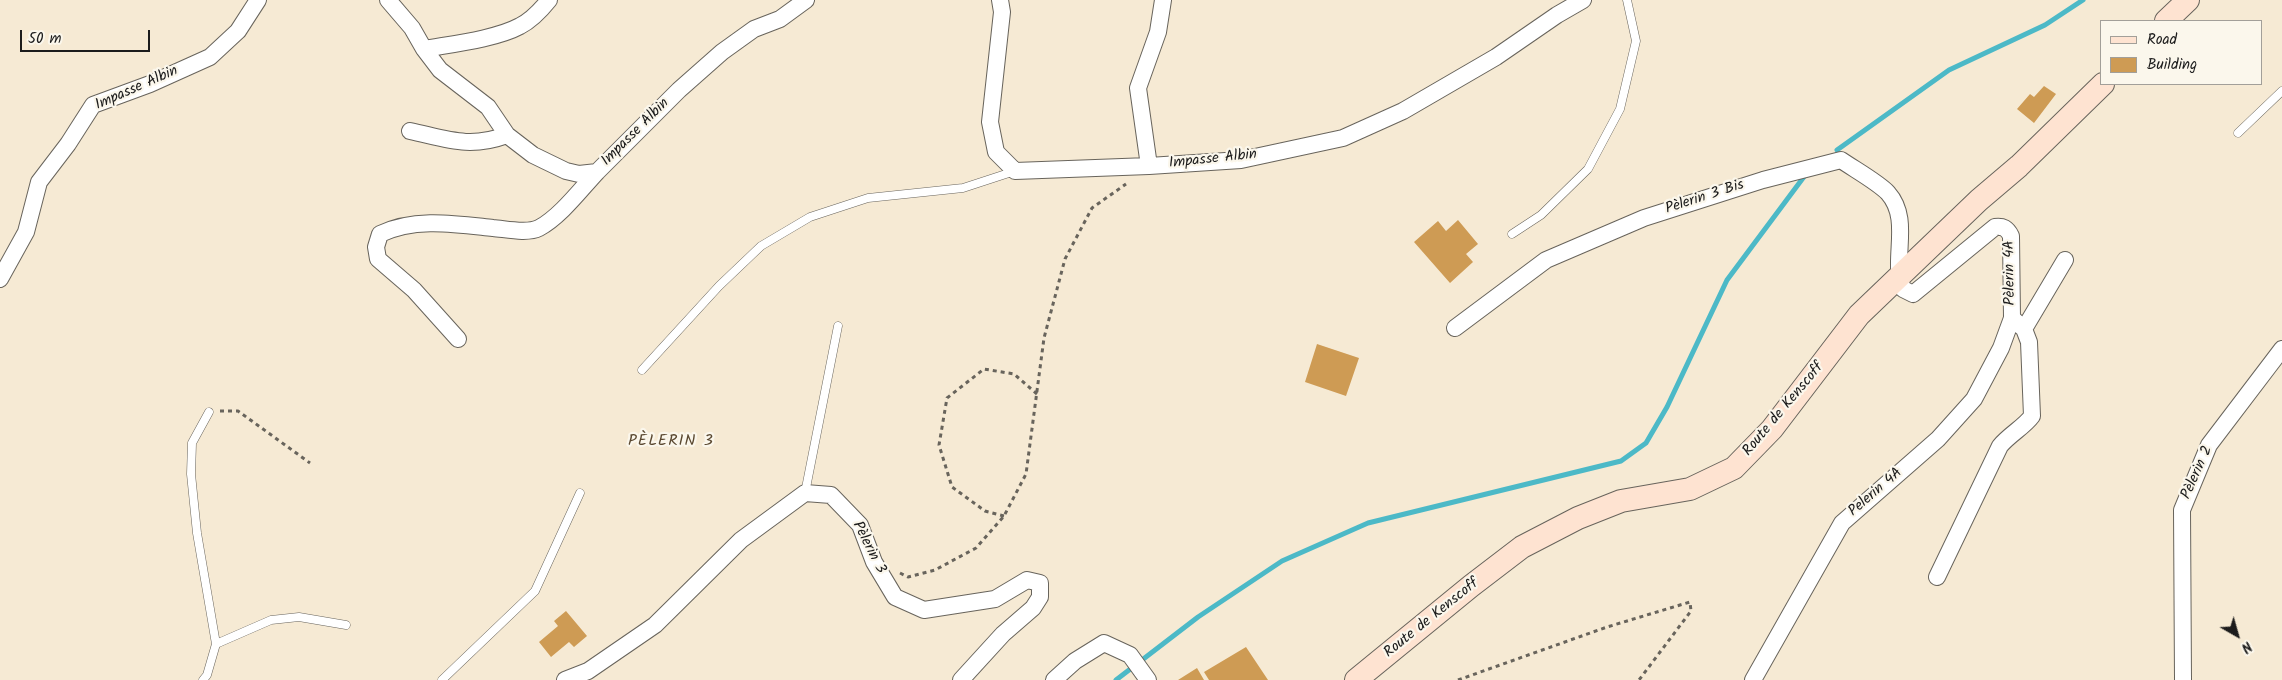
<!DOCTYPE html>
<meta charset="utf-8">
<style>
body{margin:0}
#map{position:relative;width:2282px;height:680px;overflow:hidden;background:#f6ead4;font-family:Kalam,sans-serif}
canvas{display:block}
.legend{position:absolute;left:2100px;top:20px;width:162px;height:65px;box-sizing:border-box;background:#fbf7ec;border:1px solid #a29f99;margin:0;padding:6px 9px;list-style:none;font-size:15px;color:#1c1c1c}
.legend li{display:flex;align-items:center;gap:10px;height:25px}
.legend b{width:25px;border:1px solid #a29f99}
.north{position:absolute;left:2212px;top:610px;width:50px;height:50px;-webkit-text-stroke:4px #fbf7ec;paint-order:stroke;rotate:142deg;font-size:14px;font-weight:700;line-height:20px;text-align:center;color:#1c1c1c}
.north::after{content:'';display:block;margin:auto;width:18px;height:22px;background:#1c1c1c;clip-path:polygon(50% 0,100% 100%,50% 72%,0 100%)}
.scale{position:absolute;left:20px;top:30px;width:130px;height:22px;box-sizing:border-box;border:2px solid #1c1c1c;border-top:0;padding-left:6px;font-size:15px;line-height:18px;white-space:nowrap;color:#1c1c1c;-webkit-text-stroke:4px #fbf7ec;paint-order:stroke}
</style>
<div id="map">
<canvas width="2282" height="680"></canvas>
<ul class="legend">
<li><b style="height:6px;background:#fee3d1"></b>Road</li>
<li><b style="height:14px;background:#ce9b54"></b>Building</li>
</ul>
<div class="north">N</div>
<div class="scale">50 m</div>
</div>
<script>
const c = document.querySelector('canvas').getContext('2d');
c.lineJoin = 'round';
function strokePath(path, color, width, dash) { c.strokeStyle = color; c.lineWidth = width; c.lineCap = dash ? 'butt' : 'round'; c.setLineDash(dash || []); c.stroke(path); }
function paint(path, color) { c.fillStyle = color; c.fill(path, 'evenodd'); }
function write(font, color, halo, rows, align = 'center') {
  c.font = font + ' Kalam,sans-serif'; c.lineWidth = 4.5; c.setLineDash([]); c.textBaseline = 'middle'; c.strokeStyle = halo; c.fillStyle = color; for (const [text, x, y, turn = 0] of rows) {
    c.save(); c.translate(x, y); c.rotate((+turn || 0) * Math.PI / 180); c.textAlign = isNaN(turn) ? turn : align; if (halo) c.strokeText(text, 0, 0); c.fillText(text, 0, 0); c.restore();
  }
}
strokePath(new Path2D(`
 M 1837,150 L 1949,70 L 2045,25 L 2083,0
 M 1116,680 L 1198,617 L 1282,561 L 1368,523 L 1621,461 L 1646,443 L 1667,407 L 1727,280 L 1806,174`), '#4cb9c7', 5);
paint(new Path2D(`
 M 2044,86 L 2056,94 L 2034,123 L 2017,109 L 2030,94 L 2034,97 Z
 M 1458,220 L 1478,244 L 1466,254 L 1473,262 L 1450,283 L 1414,242 L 1438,221 L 1446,231 Z
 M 1317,344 L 1359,358 L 1346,396 L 1305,382 Z
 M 566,611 L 587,636 L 574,647 L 569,642 L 551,657 L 539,642 L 558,626 L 554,621 Z
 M 1246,647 L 1268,680 L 1209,680 L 1204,672 Z
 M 1197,668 L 1204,680 L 1178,680 Z`), '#ce9b54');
const lane = new Path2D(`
 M 2238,133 L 2282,91
 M 1512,234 L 1541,215 L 1588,169 L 1620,109 L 1636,41 L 1627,0
 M 642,370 L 719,286 L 761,246 L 810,217 L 868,198 L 963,188 L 1015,171
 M 805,493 L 838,326
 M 216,644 L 271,620 L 299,617 L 346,625
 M 203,680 L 207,675 L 216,644 L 197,533 L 191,474 L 192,443 L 209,412
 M 442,680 L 535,591 L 580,493`);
const street = new Path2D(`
 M 388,0 L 412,28 L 424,49 L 440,70 L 488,107 L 507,135 L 533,155 L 566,171 L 579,174 L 597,172 L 679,90 L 722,52 L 754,29 L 780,19 L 806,0
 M 1000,0 L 1002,12 L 990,122 L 996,152 L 1015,171 L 1149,166 L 1241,160 L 1343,138 L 1403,111 L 1496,57 L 1557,15 L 1583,0
 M 424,49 C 452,44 496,39 520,26 C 532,20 541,10 549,0
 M 410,131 C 447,139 469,149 507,135
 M 1149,166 L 1138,88 L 1158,32 L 1163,0
 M 0,279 L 26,232 L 39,182 L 68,144 L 93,105 L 150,84 L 210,57 L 238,31 L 258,0
 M 1455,328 L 1546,260 L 1644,218 L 1763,180 L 1841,160 C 1854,169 1879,183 1888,193 C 1912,220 1891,259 1903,289 L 1913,294 L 1995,227 C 2003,226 2007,228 2011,236 L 2012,318 L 2024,329 L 2029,342 L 2032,416 C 2024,427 2010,434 2000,446 L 1937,577
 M 2024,329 L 2065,260
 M 458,339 L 414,290 L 378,259 L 376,247 L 380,234 C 415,217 456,224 493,228 C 506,229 527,234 539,228 C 560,217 581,189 597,172
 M 565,680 L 588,671 L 655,625 L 741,540 L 805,493 L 831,495 L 860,525 L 874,562 L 895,597 L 924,610 L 995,599 L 1027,580 L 1040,583 L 1040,597 L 1033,608 L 1003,634 L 961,680
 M 1054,680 L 1075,661 L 1104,643 L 1130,655 L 1148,680
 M 1753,680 L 1842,523 L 1938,439 L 1974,399 L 2001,348 L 2012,318
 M 2183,680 L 2182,510 L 2209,445 L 2282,349`);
const secondary = new Path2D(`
 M 2166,21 L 2188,0
 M 1356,680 L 1471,586 L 1522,547 L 1578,518 L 1621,501 L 1690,489 L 1734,468 L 1772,429 L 1859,315 L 1979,200 L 2019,166 L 2103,84`);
strokePath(lane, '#68645c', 9);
strokePath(street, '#68645c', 18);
strokePath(secondary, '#68645c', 24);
strokePath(new Path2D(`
 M 220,411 L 238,411 L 310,463
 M 1004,516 L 985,511 L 952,487 L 939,445 L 947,398 L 984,369 L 1014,374 L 1037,394
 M 900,573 L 908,577 L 935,570 L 976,548 L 1004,516 L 1026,474 L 1044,338 L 1065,259 L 1092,208 L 1126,184
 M 1458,680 L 1607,627 L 1690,602 L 1691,611 L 1639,680`), '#68645c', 3, [4, 4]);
strokePath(lane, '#fff', 8);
strokePath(street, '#fff', 16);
strokePath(secondary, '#fee3d1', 22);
write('15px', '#1c1c1c', '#fbf7ec', [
 ["Impasse Albin",137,89,-24],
 ["Impasse Albin",636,133,-45],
 ["Impasse Albin",1213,160,-6],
 ["Pèlerin 3 Bis",1705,198,-18],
 ["Pèlerin 4A",2011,273,-91],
 ["Route de Kenscoff",1784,410,-50],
 ["Pèlerin 2",2198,473,-66],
 ["Pelerin 4A",1876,493,-41],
 ["Pèlerin 3",868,548,63],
 ["Route de Kenscoff",1432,619,-39]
]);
c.letterSpacing = '1px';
write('16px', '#5a4830', '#fbf7ec', [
 ["PÈLERIN 3",671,442]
]);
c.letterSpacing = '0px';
</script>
